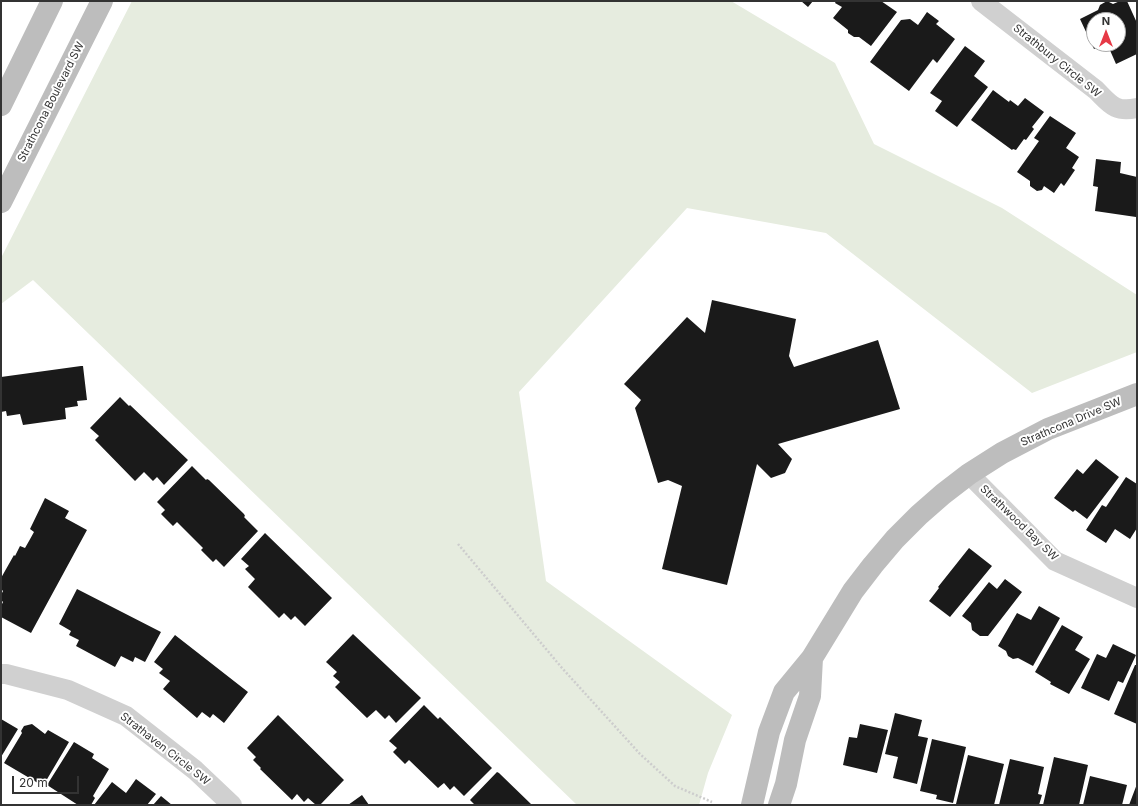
<!DOCTYPE html>
<style>
body{margin:0}
#map{position:relative;width:1138px;height:806px;overflow:hidden;background:#fff;font-family:Inter,sans-serif}
canvas{display:block}
.frame{position:absolute;inset:0;border:2px solid #333;pointer-events:none}
.north{position:absolute;left:1086px;top:12px;width:40px;height:40px;box-sizing:border-box;background:#fff;border:1px solid #adadad;border-radius:50%;rotate:0deg;font-size:11px;font-weight:700;line-height:16px;text-align:center;color:#333}
.north::after{content:'';display:block;margin:auto;width:14px;height:18px;background:#e63946;clip-path:polygon(50% 0,100% 100%,50% 72%,0 100%)}
.scale{position:absolute;left:12px;top:776px;width:67px;height:18px;box-sizing:border-box;border:2px solid #333;border-top:0;padding-left:5px;font-size:12px;line-height:14px;white-space:nowrap;color:#333;-webkit-text-stroke:3px #fff;paint-order:stroke}
</style>
<div id="map">
<canvas width="1138" height="806"></canvas>
<div class="frame"></div>
<div class="north">N</div>
<div class="scale">20 m</div>
</div>
<script>
const c = document.querySelector('canvas').getContext('2d');
c.lineJoin = 'round';
function paint(path, color) { c.fillStyle = color; c.fill(path, 'evenodd'); }
function strokePath(path, color, width, dash) { c.strokeStyle = color; c.lineWidth = width; c.lineCap = dash ? 'butt' : 'round'; c.setLineDash(dash || []); c.stroke(path); }
function write(font, color, halo, rows, align = 'center') {
  c.font = font + ' Inter,sans-serif'; c.lineWidth = 4; c.setLineDash([]); c.textBaseline = 'middle'; c.strokeStyle = halo; c.fillStyle = color; for (const [text, x, y, turn = 0] of rows) {
    c.save(); c.translate(x, y); c.rotate((+turn || 0) * Math.PI / 180); c.textAlign = isNaN(turn) ? turn : align; if (halo) c.strokeText(text, 0, 0); c.fillText(text, 0, 0); c.restore();
  }
}
paint(new Path2D(`
 M 132,1 L 731,1 L 835,63 L 874,144 L 1002,208 L 1137,295 L 1137,352 L 1032,393 L 826,233 L 687,208 L 519,392 L 546,581 L 732,715 L 708,773 L 699,805 L 577,805 L 33,280 L 1,304 L 1,258 Z`), '#e6ecdf');
paint(new Path2D(`
 M 801,1 L 813,1 L 808,7 Z
 M 836,1 L 881,1 L 897,12 L 871,46 L 859,37 L 854,37 L 848,33 L 848,30 L 833,18 L 842,7 L 835,3 Z
 M 1107,1 L 1113,4 L 1120,1 L 1127,1 L 1137,23 L 1137,54 L 1116,64 L 1109,48 L 1101,46 L 1094,49 L 1080,19 L 1098,10 L 1100,5 ZM 1094,20 L 1118,20 L 1118,44 L 1094,44 Z
 M 927,12 L 939,21 L 936,24 L 955,39 L 937,63 L 933,59 L 909,91 L 870,62 L 901,20 L 910,19 L 918,25 Z
 M 965,46 L 985,61 L 974,76 L 988,87 L 957,127 L 935,111 L 942,101 L 930,93 Z
 M 993,90 L 1009,102 L 1010,100 L 1018,106 L 1025,98 L 1044,112 L 1032,127 L 1034,129 L 1026,140 L 1024,139 L 1016,150 L 1013,149 L 1012,150 L 971,120 Z
 M 1050,116 L 1076,133 L 1066,148 L 1079,157 L 1072,168 L 1075,170 L 1064,186 L 1061,183 L 1054,193 L 1044,186 L 1042,190 L 1037,191 L 1030,186 L 1030,181 L 1017,172 L 1039,141 L 1034,138 Z
 M 1096,159 L 1121,162 L 1120,173 L 1137,177 L 1136,217 L 1095,211 L 1098,187 L 1093,186 Z
 M 712,300 L 796,319 L 789,356 L 794,367 L 878,340 L 900,409 L 778,444 L 792,459 L 785,473 L 771,478 L 757,464 L 727,585 L 662,569 L 682,486 L 668,480 L 658,483 L 635,408 L 641,400 L 624,384 L 687,317 L 705,333 Z
 M 81,366 L 83,366 L 87,400 L 77,401 L 78,406 L 65,408 L 66,419 L 23,425 L 20,414 L 7,416 L 6,411 L 1,412 L 1,377 Z
 M 120,397 L 129,406 L 130,405 L 188,460 L 164,485 L 157,477 L 153,481 L 144,472 L 135,481 L 95,440 L 99,436 L 90,428 Z
 M 1096,459 L 1119,477 L 1087,519 L 1075,510 L 1073,512 L 1054,498 L 1077,469 L 1083,474 Z
 M 192,466 L 206,480 L 207,479 L 209,480 L 244,514 L 245,516 L 244,517 L 258,531 L 224,567 L 216,559 L 213,562 L 201,550 L 203,548 L 177,522 L 173,526 L 161,514 L 165,510 L 157,502 Z
 M 1126,477 L 1137,484 L 1137,528 L 1130,539 L 1115,529 L 1106,543 L 1086,530 L 1102,505 L 1106,507 Z
 M 45,498 L 69,511 L 65,518 L 87,530 L 31,633 L 1,617 L 1,606 L 3,602 L 1,600 L 1,595 L 3,591 L 1,589 L 1,578 L 14,555 L 15,556 L 20,546 L 25,548 L 29,541 L 34,532 L 30,529 Z
 M 265,533 L 332,598 L 305,626 L 295,616 L 291,620 L 284,613 L 279,618 L 248,587 L 255,579 L 245,569 L 249,566 L 241,559 Z
 M 969,548 L 992,566 L 950,617 L 929,601 L 939,588 L 938,587 Z
 M 1005,579 L 1022,592 L 988,636 L 980,636 L 972,630 L 971,623 L 962,616 L 989,582 L 997,589 Z
 M 77,589 L 161,632 L 145,662 L 135,657 L 133,662 L 121,656 L 115,667 L 76,646 L 79,640 L 69,635 L 71,631 L 59,624 Z
 M 1039,606 L 1060,618 L 1033,666 L 1018,658 L 1013,659 L 1008,656 L 1006,651 L 998,646 L 1017,613 L 1031,620 Z
 M 1062,625 L 1083,637 L 1075,650 L 1090,659 L 1069,694 L 1050,684 L 1051,682 L 1035,672 Z
 M 353,634 L 421,698 L 396,723 L 389,715 L 385,719 L 376,710 L 367,718 L 335,687 L 340,682 L 333,676 L 337,672 L 326,662 Z
 M 175,635 L 248,692 L 224,723 L 213,714 L 210,718 L 202,712 L 197,718 L 163,689 L 170,681 L 159,673 L 163,669 L 154,662 Z
 M 1113,644 L 1136,655 L 1123,683 L 1118,681 L 1109,701 L 1081,688 L 1097,654 L 1106,658 Z
 M 1135,665 L 1137,665 L 1137,724 L 1114,714 Z
 M 424,705 L 438,719 L 440,717 L 492,768 L 464,796 L 454,786 L 450,790 L 444,783 L 438,788 L 409,760 L 405,764 L 393,752 L 397,748 L 389,741 Z
 M 895,713 L 922,720 L 918,736 L 928,738 L 917,784 L 893,778 L 898,757 L 885,754 Z
 M 278,715 L 344,780 L 320,805 L 316,805 L 308,798 L 304,802 L 297,794 L 292,800 L 260,769 L 261,768 L 253,760 L 256,757 L 247,748 Z
 M 1,719 L 18,729 L 1,757 Z
 M 32,724 L 45,734 L 48,730 L 69,742 L 43,786 L 4,763 L 22,733 L 21,731 L 24,726 Z
 M 860,724 L 888,730 L 877,773 L 843,765 L 849,737 L 857,738 Z
 M 932,739 L 966,747 L 953,803 L 936,799 L 937,795 L 920,791 Z
 M 74,742 L 94,754 L 92,758 L 109,769 L 93,796 L 95,798 L 91,805 L 78,805 L 47,785 Z
 M 968,755 L 1004,764 L 994,805 L 956,804 Z
 M 1054,757 L 1088,765 L 1079,805 L 1043,805 Z
 M 1010,759 L 1044,767 L 1038,794 L 1042,795 L 1039,805 L 999,805 Z
 M 497,772 L 499,773 L 532,805 L 475,805 L 470,800 Z
 M 1090,776 L 1127,785 L 1122,805 L 1083,805 Z
 M 136,779 L 156,794 L 147,805 L 94,805 L 112,782 L 126,793 Z
 M 1137,784 L 1137,805 L 1129,805 Z
 M 362,795 L 369,805 L 348,805 Z
 M 161,796 L 172,805 L 153,805 Z`), '#1a1a1a');
strokePath(new Path2D(`
 M 458,544 L 562,668 L 640,754 L 675,786 L 712,802`), '#cdcdcd', 2.5, [2, 2]);
strokePath(new Path2D(`
 M 981,1 L 1096,90 C 1110,104 1115,113 1137,108
 M 969,474 L 1055,561 L 1137,598
 M 1,674 L 6,674 L 68,690 L 126,716 L 195,770 L 232,805`), '#d0d0d0', 20);
strokePath(new Path2D(`
 M 1,105 L 52,1
 M 1,202 L 102,1
 M 752,805 L 769,732 L 784,692 L 812,658 L 853,591 L 873,565 L 895,539 L 919,515 L 943,494 L 969,474 L 1002,453 L 1048,429 L 1137,394
 M 779,805 L 786,784 L 795,740 L 810,696 L 812,658`), '#bdbdbd', 22);
write('11px', '#333', '#fff', [
 ["Strathbury Circle SW",1057,61,39],
 ["Strathcona Boulevard SW",51,102,-63],
 ["Strathcona Drive SW",1071,422,-23],
 ["Strathwood Bay SW",1019,523,44],
 ["Strathaven Circle SW",165,749,38]
]);
</script>
